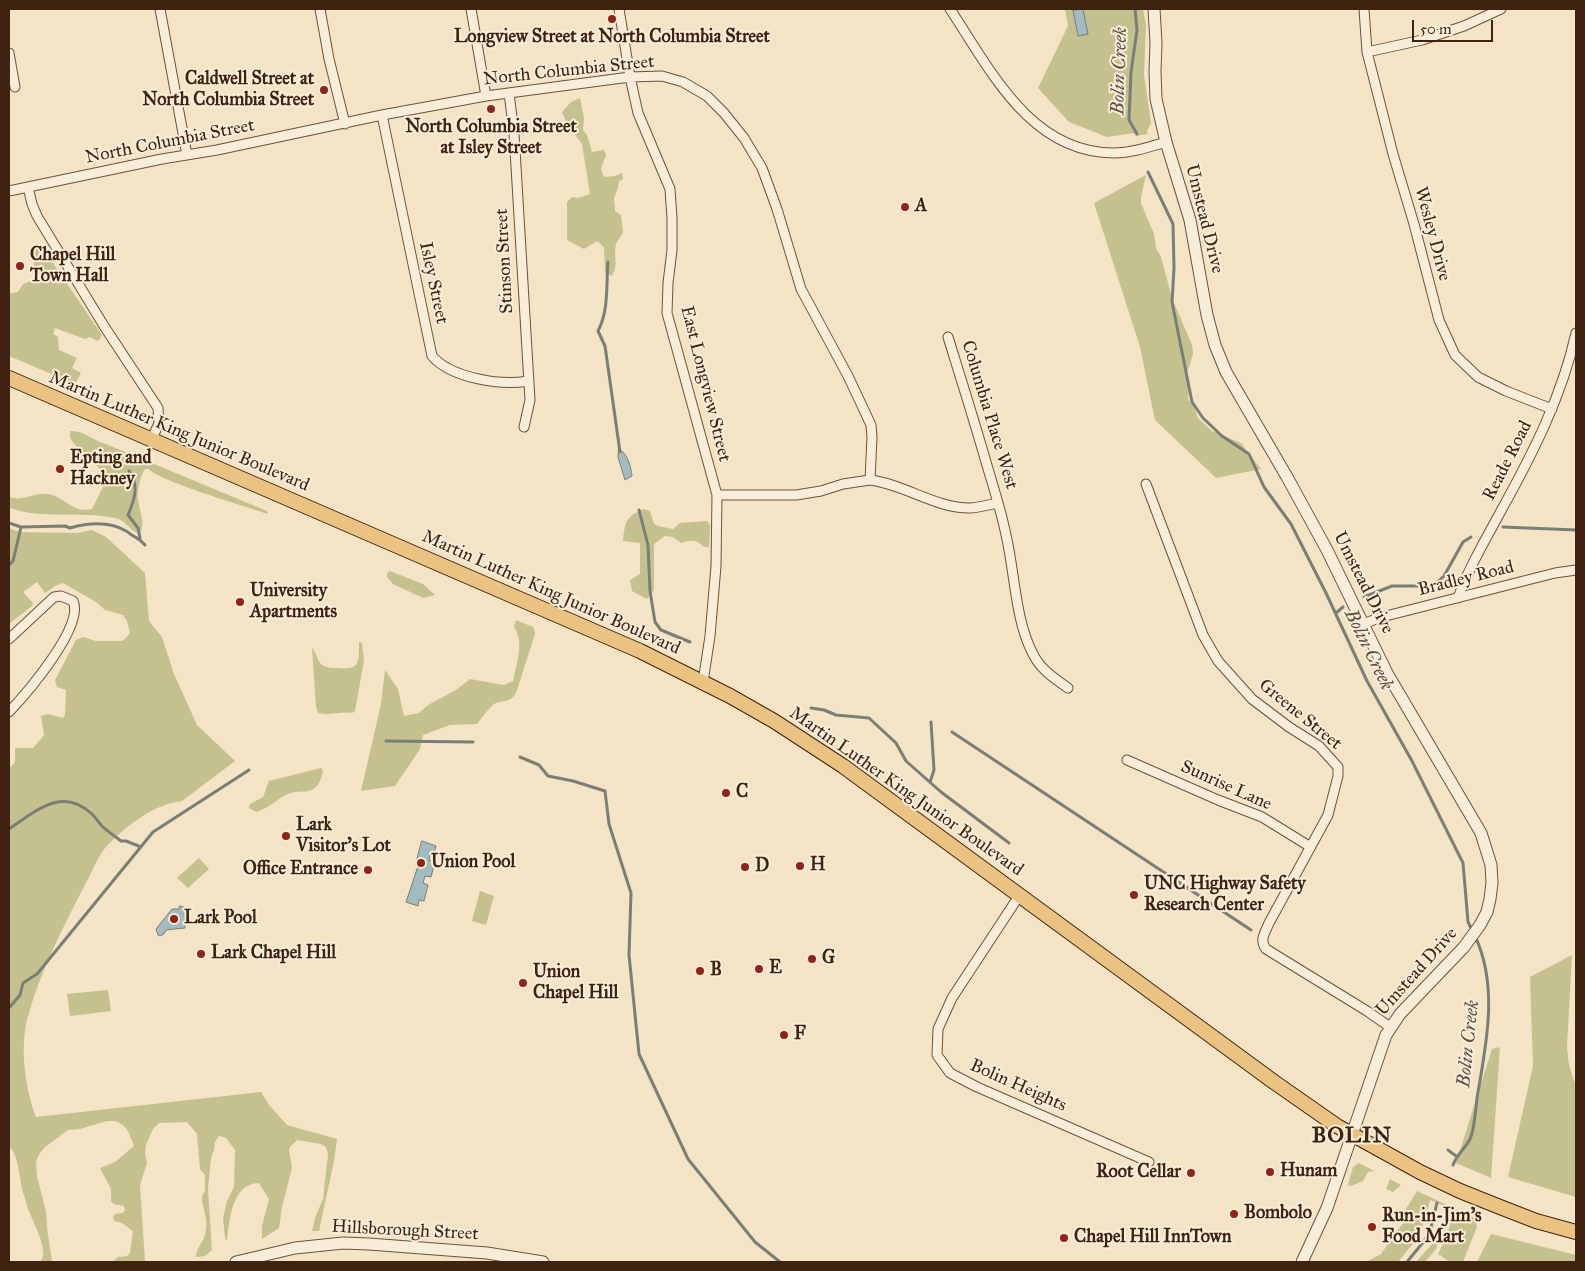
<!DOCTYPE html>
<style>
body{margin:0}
#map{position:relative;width:1585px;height:1271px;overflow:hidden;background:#f4e3c4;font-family:"IM FELL Great Primer",serif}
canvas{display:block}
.frame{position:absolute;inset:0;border:10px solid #3f220f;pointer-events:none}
.scale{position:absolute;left:1412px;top:20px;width:81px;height:22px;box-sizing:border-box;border:2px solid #3f220f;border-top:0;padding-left:6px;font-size:15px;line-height:18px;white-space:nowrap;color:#3f220f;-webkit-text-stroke:4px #f8edd9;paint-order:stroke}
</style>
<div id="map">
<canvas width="1585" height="1271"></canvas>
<div class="frame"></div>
<div class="scale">50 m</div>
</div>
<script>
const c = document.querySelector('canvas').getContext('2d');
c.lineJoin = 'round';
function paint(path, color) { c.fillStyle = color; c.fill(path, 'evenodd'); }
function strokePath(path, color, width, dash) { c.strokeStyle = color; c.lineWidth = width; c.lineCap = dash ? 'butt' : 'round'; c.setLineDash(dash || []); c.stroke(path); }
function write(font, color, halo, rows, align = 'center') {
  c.font = font + ' "IM FELL Great Primer",serif'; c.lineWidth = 4; c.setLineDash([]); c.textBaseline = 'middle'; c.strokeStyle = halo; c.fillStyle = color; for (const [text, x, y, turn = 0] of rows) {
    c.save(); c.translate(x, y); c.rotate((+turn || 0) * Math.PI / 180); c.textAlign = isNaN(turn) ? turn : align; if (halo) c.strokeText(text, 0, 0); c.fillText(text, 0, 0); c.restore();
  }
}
paint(new Path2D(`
 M 1065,9 L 1143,9 L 1146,25 L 1144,75 L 1151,123 L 1147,131 L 1148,134 L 1136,136 L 1134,133 L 1107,137 L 1069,122 L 1038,88 L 1068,26 Z
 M 580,98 L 584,118 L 583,130 L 587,135 L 592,152 L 604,150 L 606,155 L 601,169 L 604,177 L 615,176 L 622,173 L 623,179 L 619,181 L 618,188 L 614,198 L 615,211 L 621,215 L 623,233 C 621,236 617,241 616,244 C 613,256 619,264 612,276 L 605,273 L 604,247 L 597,241 L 584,249 L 567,240 L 567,202 L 572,197 L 578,198 L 590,194 L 582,144 L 567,124 L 562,112 L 571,102 Z
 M 1146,175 L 1141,197 L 1141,203 L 1154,234 L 1156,248 L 1161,257 L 1172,298 L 1192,345 L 1193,354 L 1186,377 L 1189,386 L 1188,399 L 1194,407 L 1198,418 L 1212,431 L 1241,443 L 1261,469 L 1216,478 L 1155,420 L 1140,347 L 1094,203 Z
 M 37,243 L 40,244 L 102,335 L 98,341 L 90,337 L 85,339 L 55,328 L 53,334 L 58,337 L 59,350 L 77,358 L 72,368 L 81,373 L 75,384 L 9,356 L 9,294 L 18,292 L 23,284 L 36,279 L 32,248 Z
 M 70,431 C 84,430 93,441 106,444 L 267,511 L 268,514 C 250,508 156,480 149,469 L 145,469 C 139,479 136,494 139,505 C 141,516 145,523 140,533 C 130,533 127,520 115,518 C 91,513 67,516 44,514 C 32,514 20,511 9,508 L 9,497 C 23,502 34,492 48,494 C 64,496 73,514 92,509 L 103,487 L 103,472 L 75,445 L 70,438 Z
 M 643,509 L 650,511 L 654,524 L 658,526 L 673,529 L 680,523 L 707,521 L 710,525 L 709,547 L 704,547 C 696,539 691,540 681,543 L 673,537 L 665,536 L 654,544 L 654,590 L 647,599 L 632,591 L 630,580 L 640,574 L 640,543 L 623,541 C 625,523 625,517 643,509 Z
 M 9,528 L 19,532 L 77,533 L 92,530 L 106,537 L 145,573 L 149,621 L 162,637 L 174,674 L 197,725 L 235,761 L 182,801 C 153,804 125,827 106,847 C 98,856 93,870 87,881 C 64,925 40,971 27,1020 C 20,1050 25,1088 36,1117 L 261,1092 L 269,1105 L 287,1125 L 337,1139 L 334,1161 L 319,1231 L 312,1231 L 315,1218 L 323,1199 L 328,1154 L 326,1147 L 321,1144 L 297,1140 L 290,1147 L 289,1150 L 292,1168 L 282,1207 L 279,1228 L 262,1239 L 262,1226 L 269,1199 L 259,1183 C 232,1183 229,1221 227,1241 L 225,1238 L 223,1218 L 227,1201 L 234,1187 L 235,1150 L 226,1138 L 219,1136 L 215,1142 L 214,1150 L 211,1158 L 208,1189 L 212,1250 L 205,1256 L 196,1257 C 196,1249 201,1245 204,1238 C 209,1225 205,1214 202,1201 L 202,1197 L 205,1190 L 205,1175 L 200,1169 L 197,1134 L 187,1122 L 159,1123 L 153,1129 L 146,1145 L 145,1153 L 147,1163 L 140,1185 L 145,1262 L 113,1262 L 118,1257 L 127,1256 L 130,1253 L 133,1231 L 122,1223 L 114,1221 L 113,1217 L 115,1214 L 123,1213 L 125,1210 L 124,1206 L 114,1204 L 111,1201 L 111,1189 L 100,1168 L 115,1162 L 134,1146 L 128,1131 L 123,1125 L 115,1121 L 107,1121 L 80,1129 L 68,1130 L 45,1147 L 40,1153 L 36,1161 L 37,1176 L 46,1212 L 47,1227 L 52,1262 L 40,1262 C 42,1259 44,1256 43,1251 C 42,1239 35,1225 30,1214 C 27,1208 26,1201 24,1195 C 19,1183 20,1155 9,1147 L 9,769 L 15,762 L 15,748 L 33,748 L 44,735 L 41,716 L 48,714 L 63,718 L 65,715 L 66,690 L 57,687 L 55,680 L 76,640 L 83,637 L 96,641 L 121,641 L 124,640 L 130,633 L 127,621 L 123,615 L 105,610 L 96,602 L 63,583 L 55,586 L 45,593 L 37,582 L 23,592 L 33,603 L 32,606 L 9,624 Z
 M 390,571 L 423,584 L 435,595 L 423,598 L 393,584 L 387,577 L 387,573 Z
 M 516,620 L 533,627 L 535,634 L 516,693 C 509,704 504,699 494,704 C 488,709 482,718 477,724 L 450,725 L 423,735 L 420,749 L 395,786 L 361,791 L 381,704 L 385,670 L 398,689 L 404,716 L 419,713 L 428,705 L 456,690 L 470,679 L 504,685 L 513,681 C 516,665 525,642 514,627 Z
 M 359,642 L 362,643 L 364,660 L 355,711 L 352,713 C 341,711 330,716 318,713 L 316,706 L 312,648 C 317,653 317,661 322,665 C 326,668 333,668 338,668 C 361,671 359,660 359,642 Z
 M 321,768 L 323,771 C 322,776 320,782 317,786 C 311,794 299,790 291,793 C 278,797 269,809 256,812 L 249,808 L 250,804 L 263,797 L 269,781 Z
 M 199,858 L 209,869 L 188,888 L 177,878 Z
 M 480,891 L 494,896 L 486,925 L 472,921 Z
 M 1572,955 L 1567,1047 L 1569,1065 L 1576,1087 L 1576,1197 L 1508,1177 L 1533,1066 L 1530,977 Z
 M 108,990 L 111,1011 L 70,1016 L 67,994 Z
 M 1500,1047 L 1491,1178 L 1456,1163 L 1492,1049 Z
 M 1359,1163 L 1374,1171 L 1368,1172 L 1363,1181 L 1351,1186 L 1348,1185 L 1353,1167 Z
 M 1390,1179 L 1401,1185 L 1393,1192 L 1386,1189 Z
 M 1417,1191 L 1475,1218 L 1477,1227 L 1463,1262 L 1450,1262 L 1438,1254 L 1446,1238 L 1453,1214 L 1459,1212 L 1430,1200 L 1426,1217 L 1415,1241 L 1398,1262 L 1366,1262 L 1381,1254 L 1410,1213 L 1395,1222 L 1406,1209 Z
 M 1491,1234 L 1576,1255 L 1575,1262 L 1477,1262 Z
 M 1439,1239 L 1436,1249 L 1425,1262 L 1416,1262 L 1432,1244 Z`), '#c4c18f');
const water = new Path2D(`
 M 1083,9 L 1088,34 L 1078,36 L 1073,11 Z
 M 619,449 C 628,454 631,467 632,476 L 625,480 L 618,457 Z
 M 422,841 L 436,846 L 433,856 L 430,855 L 429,860 L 435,862 L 431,877 L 425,876 L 423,883 L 428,885 L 424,901 L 419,900 L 418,906 L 406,902 L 418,866 L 416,865 L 418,860 L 417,860 Z
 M 180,906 L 184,907 L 185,928 L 166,930 L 164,934 L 160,936 L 158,935 L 156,929 L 172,909 L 178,909 Z`);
paint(water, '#a2bbc0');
strokePath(water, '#7a7e79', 1);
strokePath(new Path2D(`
 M 1135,9 L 1137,30 L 1131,72 L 1129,120 L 1137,134
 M 1148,172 L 1173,224 L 1174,268 L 1172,302 L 1192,402 L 1203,418 L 1222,436 L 1249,454 L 1264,487 L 1291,524 L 1326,593 L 1367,681 L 1412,761 L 1463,863 L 1468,922 L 1472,930
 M 608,262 C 606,286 609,310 598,331 L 605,346 L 620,452
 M 129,471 C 140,486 134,501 128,515 L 138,528 L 140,538
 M 639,510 L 648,545 L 650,591 L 655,622 L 661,630 L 690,642
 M 9,523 L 21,527 L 65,526 L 70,528 C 88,523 109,521 126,531 C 129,532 129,534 132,535 C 138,539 141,540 145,545
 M 1503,527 L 1576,530
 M 9,565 L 13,561 L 21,527
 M 1364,597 L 1392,586 L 1433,586 L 1444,576 L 1463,542 L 1471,537
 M 1336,613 L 1343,607
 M 811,708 L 824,710 L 836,715 L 869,718 L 896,743 L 906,761 L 941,792 L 1009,843
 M 952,732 L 1251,930
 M 386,741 L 473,742
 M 520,757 L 539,765 L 548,776 L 573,781 L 605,791 L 609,824 L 631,893 L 629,955 L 639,1054 L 688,1159 L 755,1242 L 780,1262
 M 930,782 L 934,770 L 931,722
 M 9,829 C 36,811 62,786 92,814 C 96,818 99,823 102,826 C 108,832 115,836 121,841 L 126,841 L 141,847
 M 9,1008 L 20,995 L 23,983 L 37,974 L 153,832 L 249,770
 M 1448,1150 L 1456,1156
 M 1453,1165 C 1457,1154 1465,1149 1470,1139 C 1474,1131 1476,1108 1477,1098 C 1486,1045 1499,987 1475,936
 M 1407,1262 L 1429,1235 L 1437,1203`), '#7a7e79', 3);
const minor = new Path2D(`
 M 160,9 L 187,155
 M 320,9 L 329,59 L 345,124
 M 471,9 L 486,96
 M 619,9 L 630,77 L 638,113 L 670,189 L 672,218 L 672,250 L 668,283 L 667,313 L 717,495 L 716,566 L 710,636 L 703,682
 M 950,9 C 990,69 1030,153 1114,153 C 1132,153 1149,147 1166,142
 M 1364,9 L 1367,52 L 1393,154 L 1414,224 L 1439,320 L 1455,355 L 1478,377 L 1506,391 L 1552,409
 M 1367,52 L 1422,40 L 1464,26 L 1501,9
 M 9,53 L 15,87
 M 509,93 L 514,133 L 530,400 L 524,427
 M 382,115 L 432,356 C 451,378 501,386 528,381
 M 28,187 L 32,204 L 37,216 L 104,326 L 158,408 L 159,423 L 152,439
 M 9,191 L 162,159 L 217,150 L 382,115 L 486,96 L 630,77 L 662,76 L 683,82 L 707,96 L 724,113 L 744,138 L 762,168 L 777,209 L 801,289 L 848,376 L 871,425 L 872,437 L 870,480 L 843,484 L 821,491 L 796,495 L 717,495
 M 948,337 C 961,379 974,420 986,462 C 993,486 1001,510 1006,535 C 1015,573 1015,620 1033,654 C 1041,670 1054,678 1068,688
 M 870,480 C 904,484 937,509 971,508 C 980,507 989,505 998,503
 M 1146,484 L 1203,635 L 1218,661 L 1252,699 L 1289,727 L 1319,746 L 1338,767 L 1338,776 L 1328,815 L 1269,923 C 1265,933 1259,940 1266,949 L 1367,1011 L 1390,1027
 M 1458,598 C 1469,567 1486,539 1502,509 C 1533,453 1562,396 1576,333
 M 1364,624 L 1378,618 L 1555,573 L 1576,570
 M 9,639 L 54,597 L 61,596 L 73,601 C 85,626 26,694 9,712
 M 1127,760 L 1218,800 L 1262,817 L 1309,846
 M 1019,896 L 952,998 L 938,1029 L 937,1055 L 950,1073 L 977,1087 L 1149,1162`);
const tertiary = new Path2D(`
 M 1154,9 L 1156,43 L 1155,71 L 1156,99 L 1166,142 L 1190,220 L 1207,315 L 1215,345 L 1226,372 L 1287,477 L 1327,550 L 1387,673 L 1481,833 L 1491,865 L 1492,883 L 1490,899 L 1487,912 L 1480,925 L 1464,947 L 1400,1014 L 1386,1035 L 1327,1208 L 1302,1262
 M 236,1262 L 295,1248 L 343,1243 L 369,1244 L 487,1253 L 543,1262`);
const primary = new Path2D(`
 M 9,378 L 640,651 L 730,696 L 774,721 L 843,766 L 1274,1082 L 1337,1126 L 1420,1172 L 1460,1191 L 1500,1207 L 1536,1221 L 1576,1232`);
strokePath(minor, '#6c523c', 11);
strokePath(tertiary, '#6c523c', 13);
strokePath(primary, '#3f220f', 16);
strokePath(minor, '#f8edd9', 9);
strokePath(tertiary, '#f8edd9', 11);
strokePath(primary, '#eac282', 14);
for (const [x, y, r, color] of [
 [612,19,5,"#8f2418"],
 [324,90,5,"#8f2418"],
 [491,109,5,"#8f2418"],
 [905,207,5,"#8f2418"],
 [20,266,5,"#8f2418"],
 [60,469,5,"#8f2418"],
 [240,602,5,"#8f2418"],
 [726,793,5,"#8f2418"],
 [286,836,5,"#8f2418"],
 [421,863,5,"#8f2418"],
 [800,866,5,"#8f2418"],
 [745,867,5,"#8f2418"],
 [368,870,5,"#8f2418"],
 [1134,895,5,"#8f2418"],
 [174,919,5,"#8f2418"],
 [201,954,5,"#8f2418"],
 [812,959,5,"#8f2418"],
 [759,969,5,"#8f2418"],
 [700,971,5,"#8f2418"],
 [523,983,5,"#8f2418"],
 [784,1035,5,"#8f2418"],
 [1270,1172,5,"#8f2418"],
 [1191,1173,5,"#8f2418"],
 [1234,1214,5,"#8f2418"],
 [1372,1227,5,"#8f2418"],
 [1064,1238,5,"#8f2418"]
]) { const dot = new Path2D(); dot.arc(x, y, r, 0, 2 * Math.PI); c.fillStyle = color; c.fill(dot); strokePath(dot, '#f8edd9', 2); }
write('bold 18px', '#3f220f', '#f8edd9', [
 ["Longview Street at North Columbia Street",612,38,"center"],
 ["Caldwell Street at",314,80,"right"],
 ["North Columbia Street",314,101,"right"],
 ["North Columbia Street",491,128,"center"],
 ["at Isley Street",491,149,"center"],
 ["A",915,207],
 ["Chapel Hill",30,256],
 ["Town Hall",30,277],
 ["Epting and",70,459],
 ["Hackney",70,480],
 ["University",250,592],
 ["Apartments",250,613],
 ["C",736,793],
 ["Lark",296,826],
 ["Visitor's Lot",296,847],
 ["Union Pool",431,863],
 ["H",810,866],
 ["D",755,867],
 ["Office Entrance",358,870,"right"],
 ["UNC Highway Safety",1144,885],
 ["Research Center",1144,906],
 ["Lark Pool",184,919],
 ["Lark Chapel Hill",211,954],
 ["G",822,959],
 ["E",769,969],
 ["B",710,971],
 ["Union",533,973],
 ["Chapel Hill",533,994],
 ["F",794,1035],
 ["Hunam",1280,1172],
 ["Root Cellar",1181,1173,"right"],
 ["Bombolo",1244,1214],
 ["Run-in-Jim's",1382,1217],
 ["Food Mart",1382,1238],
 ["Chapel Hill InnTown",1074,1238]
], 'left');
write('18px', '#3f220f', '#f8edd9', [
 ["North Columbia Street",569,71,-6],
 ["North Columbia Street",170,142,-11],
 ["Umstead Drive",1204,219,76],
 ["Wesley Drive",1432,234,75],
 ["Stinson Street",505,261,-93],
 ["Isley Street",433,283,78],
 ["East Longview Street",705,384,76],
 ["Columbia Place West",989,415,73],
 ["Martin Luther King Junior Boulevard",179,432,23],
 ["Reade Road",1508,461,-63],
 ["Bradley Road",1466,579,-14],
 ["Umstead Drive",1363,583,63],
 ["Martin Luther King Junior Boulevard",551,593,24],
 ["Greene Street",1300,715,39],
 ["Sunrise Lane",1226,786,24],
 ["Martin Luther King Junior Boulevard",906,792,35],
 ["Umstead Drive",1417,972,-48],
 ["Bolin Heights",1018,1086,24],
 ["Hillsborough Street",405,1231,3]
]);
write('italic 19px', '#5d5044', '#f8edd9', [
 ["Bolin Creek",1120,71,-88],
 ["Bolin Creek",1368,650,64],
 ["Bolin Creek",1469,1044,-84]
]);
c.letterSpacing = '1px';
write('bold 22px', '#3f220f', '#f8edd9', [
 ["BOLIN",1352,1137]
]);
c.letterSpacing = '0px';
</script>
